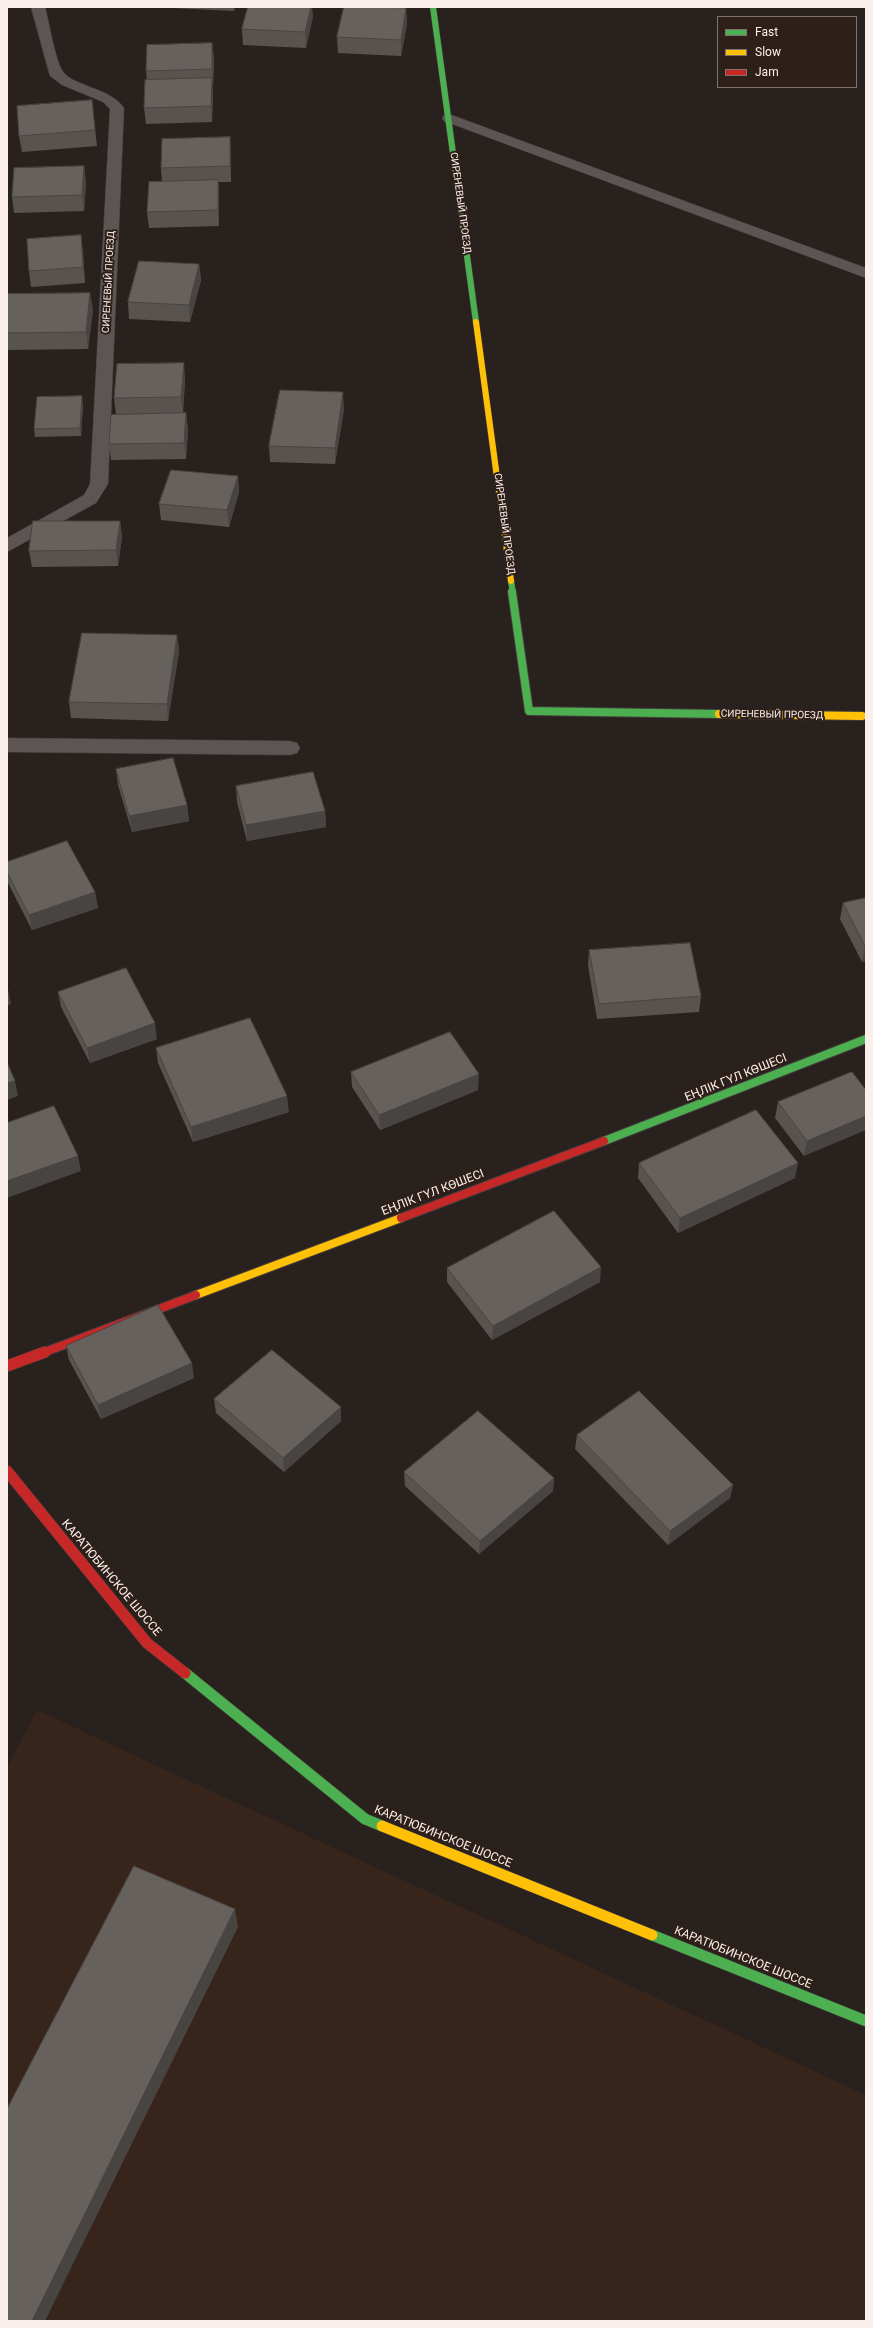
<!DOCTYPE html>
<meta charset="utf-8">
<style>
body{margin:0}
#map{position:relative;width:873px;height:2328px;overflow:hidden;background:#29211e;font-family:Roboto,sans-serif}
canvas{display:block}
.frame{position:absolute;inset:0;border:8px solid #faefeb;pointer-events:none}
.legend{position:absolute;left:717px;top:16px;width:140px;height:72px;box-sizing:border-box;background:#2e2019;border:1px solid #80736d;margin:0;padding:5px 7px;list-style:none;font-size:12px;color:#faefeb}
.legend li{display:flex;align-items:center;gap:8px;height:20px}
.legend b{width:20px;border:1px solid #80736d}
</style>
<div id="map">
<canvas width="873" height="2328"></canvas>
<div class="frame"></div>
<ul class="legend">
<li><b style="height:5px;background:#4caf50"></b>Fast</li>
<li><b style="height:5px;background:#ffc107"></b>Slow</li>
<li><b style="height:5px;background:#c62828"></b>Jam</li>
</ul>
</div>
<script>
const c = document.querySelector('canvas').getContext('2d');
c.lineJoin = 'round';
function paint(path, color) { c.fillStyle = color; c.fill(path, 'evenodd'); }
function strokePath(path, color, width, dash) { c.strokeStyle = color; c.lineWidth = width; c.lineCap = dash ? 'butt' : 'round'; c.setLineDash(dash || []); c.stroke(path); }
function write(font, color, halo, rows, align = 'center') {
  c.font = font + ' Roboto,sans-serif'; c.lineWidth = 4; c.setLineDash([]); c.textBaseline = 'middle'; c.strokeStyle = halo; c.fillStyle = color; for (const [text, x, y, turn = 0] of rows) {
    c.save(); c.translate(x, y); c.rotate((+turn || 0) * Math.PI / 180); c.textAlign = isNaN(turn) ? turn : align; if (halo) c.strokeText(text, 0, 0); c.fillText(text, 0, 0); c.restore();
  }
}
paint(new Path2D(`
 M 37,1710 L 866,2095 L 866,2321 L 7,2321 L 7,1767 Z`), '#37241b');
const lane = new Path2D(`
 M 449,114 L 866,268 L 866,278 L 444,121 L 442,118 L 444,115 Z`);
const street = new Path2D(`
 M 31,7 L 45,7 C 49,22 55,58 62,70 C 70,86 110,87 124,108 L 108,484 L 96,503 L 7,552 L 7,538 L 84,495 L 90,484 L 110,109 L 103,102 L 62,85 L 50,76 Z
 M 7,738 L 290,741 L 297,743 L 300,748 L 297,753 L 290,755 L 7,752 Z`);
const fastFar2 = new Path2D(`
 M 433,7 L 476,322
 M 511,581 L 513,593`);
const fastFar1 = new Path2D(`
 M 512,592 L 529,711 L 719,714
 M 604,1141 L 866,1039`);
const fast = new Path2D(`
 M 185,1673 L 365,1819 L 382,1826
 M 652,1935 L 866,2021`);
const slowFar2 = new Path2D(`
 M 476,322 L 511,581`);
const slowFar1 = new Path2D(`
 M 719,714 L 862,716
 M 196,1295 L 401,1218`);
const slow = new Path2D(`
 M 382,1826 L 652,1935`);
const jamFar1 = new Path2D(`
 M 401,1218 L 604,1141
 M 42,1353 L 196,1295`);
const jam = new Path2D(`
 M 7,1366 L 45,1352
 M 7,1471 L 147,1643 L 185,1673`);
strokePath(lane, '#433c3a', 1);
strokePath(street, '#433c3a', 1);
strokePath(fastFar2, '#433c3a', 7);
strokePath(fastFar1, '#433c3a', 10);
strokePath(fast, '#433c3a', 12);
strokePath(slowFar2, '#433c3a', 7);
strokePath(slowFar1, '#433c3a', 10);
strokePath(slow, '#433c3a', 12);
strokePath(jamFar1, '#433c3a', 10);
strokePath(jam, '#433c3a', 12);
paint(lane, '#5c5553');
paint(street, '#5c5553');
strokePath(fastFar2, '#4caf50', 6);
strokePath(fastFar1, '#4caf50', 8);
strokePath(fast, '#4caf50', 11);
strokePath(slowFar2, '#ffc107', 6);
strokePath(slowFar1, '#ffc107', 8);
strokePath(slow, '#ffc107', 11);
strokePath(jamFar1, '#c62828', 8);
strokePath(jam, '#c62828', 11);
paint(new Path2D(`
 M 122,7 L 141,7 L 141,8 Z
 M 171,7 L 235,7 L 234,11 L 172,8 Z
 M 406,8 L 407,24 L 401,56 L 338,53 L 337,37 Z
 M 313,16 L 306,48 L 243,45 L 242,29 Z
 M 212,43 L 214,59 L 213,85 L 212,85 L 213,94 L 212,122 L 146,124 L 144,108 L 147,80 L 146,71 Z
 M 92,100 L 97,146 L 22,152 L 19,136 Z
 M 231,153 L 231,182 L 218,182 L 219,196 L 219,226 L 149,228 L 147,212 L 162,182 L 161,168 Z
 M 86,182 L 84,211 L 14,213 L 12,197 Z
 M 81,235 L 83,252 L 85,283 L 31,287 L 29,271 Z
 M 199,264 L 201,280 L 190,322 L 129,319 L 128,302 Z
 M 7,294 L 93,309 L 88,349 L 7,350 Z
 M 185,379 L 183,413 L 186,413 L 188,430 L 186,459 L 111,460 L 109,444 L 116,414 L 114,398 Z
 M 83,405 L 81,436 L 35,437 L 34,429 Z
 M 344,409 L 335,464 L 270,462 L 269,446 Z
 M 238,476 L 239,492 L 229,527 L 161,520 L 159,504 Z
 M 120,521 L 122,537 L 118,566 L 32,567 L 29,551 Z
 M 177,635 L 179,651 L 168,721 L 71,718 L 69,702 Z
 M 116,769 L 187,805 L 189,821 L 132,832 L 118,785 Z
 M 236,786 L 325,811 L 326,827 L 247,841 L 237,802 Z
 M 7,862 L 95,892 L 98,908 L 32,930 L 7,881 Z
 M 866,898 L 866,961 L 862,962 L 840,919 L 843,903 Z
 M 589,950 L 701,996 L 699,1012 L 597,1019 L 588,966 Z
 M 58,992 L 157,1039 L 90,1063 L 61,1007 Z
 M 156,1048 L 289,1112 L 193,1142 L 158,1063 Z
 M 351,1072 L 478,1090 L 380,1130 L 352,1087 Z
 M 852,1072 L 804,1156 L 775,1118 L 778,1102 Z
 M 639,1163 L 795,1178 L 678,1233 L 638,1178 Z
 M 447,1268 L 600,1282 L 492,1340 L 447,1282 Z
 M 66,1346 L 194,1378 L 101,1419 L 69,1360 Z
 M 214,1399 L 341,1407 L 341,1421 L 284,1472 L 216,1413 Z
 M 577,1435 L 733,1485 L 730,1498 L 668,1545 L 575,1449 Z
 M 404,1472 L 554,1478 L 553,1491 L 479,1554 L 405,1486 Z`), '#595350');
paint(new Path2D(`
 M 311,7 L 312,7 L 313,16 L 306,48 L 305,32 Z
 M 406,8 L 407,24 L 401,56 L 401,40 Z
 M 212,43 L 214,59 L 213,85 L 212,69 Z
 M 212,78 L 213,94 L 212,122 L 211,106 Z
 M 230,137 L 231,153 L 231,182 L 230,166 Z
 M 84,166 L 86,182 L 84,211 L 82,195 Z
 M 218,180 L 219,196 L 219,226 L 218,210 Z
 M 81,235 L 83,252 L 85,283 L 83,267 Z
 M 199,264 L 201,280 L 190,322 L 189,305 Z
 M 90,293 L 93,309 L 88,349 L 86,332 Z
 M 184,363 L 185,379 L 183,413 L 181,397 Z
 M 343,392 L 344,409 L 335,464 L 335,448 Z
 M 82,396 L 83,405 L 81,436 L 80,428 Z
 M 186,413 L 188,430 L 186,459 L 184,443 Z
 M 238,476 L 239,492 L 229,527 L 227,510 Z
 M 120,521 L 122,537 L 118,566 L 116,550 Z
 M 177,635 L 179,651 L 168,721 L 167,704 Z
 M 187,805 L 189,821 L 132,832 L 129,816 Z
 M 325,811 L 326,827 L 247,841 L 246,825 Z
 M 95,892 L 98,908 L 32,930 L 29,915 Z
 M 865,946 L 866,946 L 866,961 L 862,962 Z
 M 7,989 L 8,989 L 11,1004 L 7,1006 Z
 M 155,1023 L 157,1039 L 90,1063 L 87,1048 Z
 M 479,1074 L 478,1090 L 380,1130 L 379,1115 Z
 M 15,1081 L 18,1096 L 7,1100 L 7,1083 Z
 M 287,1096 L 289,1112 L 193,1142 L 191,1127 Z
 M 866,1116 L 866,1130 L 804,1156 L 807,1141 Z
 M 78,1156 L 81,1171 L 7,1198 L 7,1181 Z
 M 798,1163 L 795,1178 L 678,1233 L 680,1218 Z
 M 601,1267 L 600,1282 L 492,1340 L 493,1326 Z
 M 192,1363 L 194,1378 L 101,1419 L 98,1405 Z
 M 341,1407 L 341,1421 L 284,1472 L 283,1458 Z
 M 554,1478 L 553,1491 L 479,1554 L 480,1541 Z
 M 733,1485 L 730,1498 L 668,1545 L 670,1531 Z
 M 235,1909 L 238,1927 L 45,2321 L 32,2321 Z`), '#484441');
const building = new Path2D(`
 M 248,7 L 311,7 L 305,32 L 242,29 Z
 M 344,7 L 378,7 L 406,8 L 401,40 L 337,37 Z
 M 212,43 L 212,69 L 146,71 L 147,45 Z
 M 212,78 L 211,106 L 144,108 L 145,80 Z
 M 92,100 L 95,130 L 19,136 L 17,106 Z
 M 230,137 L 230,166 L 161,168 L 162,139 Z
 M 84,166 L 82,195 L 12,197 L 14,168 Z
 M 218,180 L 218,210 L 147,212 L 149,182 Z
 M 81,235 L 83,267 L 29,271 L 27,239 Z
 M 139,261 L 199,264 L 189,305 L 128,302 Z
 M 90,293 L 86,332 L 7,333 L 7,294 Z
 M 184,363 L 181,397 L 114,398 L 117,364 Z
 M 280,390 L 343,392 L 335,448 L 269,446 Z
 M 82,396 L 80,428 L 34,429 L 37,397 Z
 M 186,413 L 184,443 L 109,444 L 111,415 Z
 M 171,470 L 238,476 L 227,510 L 159,504 Z
 M 33,521 L 120,521 L 116,550 L 29,551 Z
 M 82,633 L 177,635 L 167,704 L 69,702 Z
 M 173,758 L 187,805 L 129,816 L 116,769 Z
 M 313,772 L 325,811 L 246,825 L 236,786 Z
 M 67,841 L 95,892 L 29,915 L 7,872 L 7,862 Z
 M 866,898 L 866,946 L 865,946 L 843,903 Z
 M 690,943 L 701,996 L 599,1004 L 589,950 Z
 M 126,968 L 155,1023 L 87,1048 L 58,992 Z
 M 250,1018 L 287,1096 L 191,1127 L 156,1048 Z
 M 450,1032 L 479,1074 L 379,1115 L 351,1072 Z
 M 7,1062 L 15,1081 L 7,1083 Z
 M 852,1072 L 866,1090 L 866,1116 L 807,1141 L 778,1102 Z
 M 54,1106 L 78,1156 L 7,1181 L 7,1123 Z
 M 756,1110 L 798,1163 L 680,1218 L 639,1163 Z
 M 554,1211 L 601,1267 L 493,1326 L 447,1268 Z
 M 158,1305 L 192,1363 L 98,1405 L 66,1346 Z
 M 272,1350 L 341,1407 L 283,1458 L 214,1399 Z
 M 639,1391 L 733,1485 L 670,1531 L 577,1435 Z
 M 478,1411 L 554,1478 L 480,1541 L 404,1472 Z
 M 134,1866 L 235,1909 L 32,2321 L 7,2321 L 7,2109 Z`);
paint(building, '#67615d');
strokePath(building, '#484441', 1);
write('10px', '#faefeb', '#2e2019', [
 ["СИРЕНЕВЫЙ ПРОЕЗД",460,203,82],
 ["СИРЕНЕВЫЙ ПРОЕЗД",109,282,-87],
 ["СИРЕНЕВЫЙ ПРОЕЗД",504,524,82],
 ["СИРЕНЕВЫЙ ПРОЕЗД",772,715,1]
]);
write('12px', '#faefeb', '#2e2019', [
 ["ЕҢЛІК ГҮЛ КӨШЕСІ",736,1078,-22],
 ["ЕҢЛІК ГҮЛ КӨШЕСІ",433,1193,-21],
 ["КАРАТЮБИНСКОЕ ШОССЕ",111,1578,50],
 ["КАРАТЮБИНСКОЕ ШОССЕ",443,1837,22],
 ["КАРАТЮБИНСКОЕ ШОССЕ",743,1958,22]
]);
</script>
